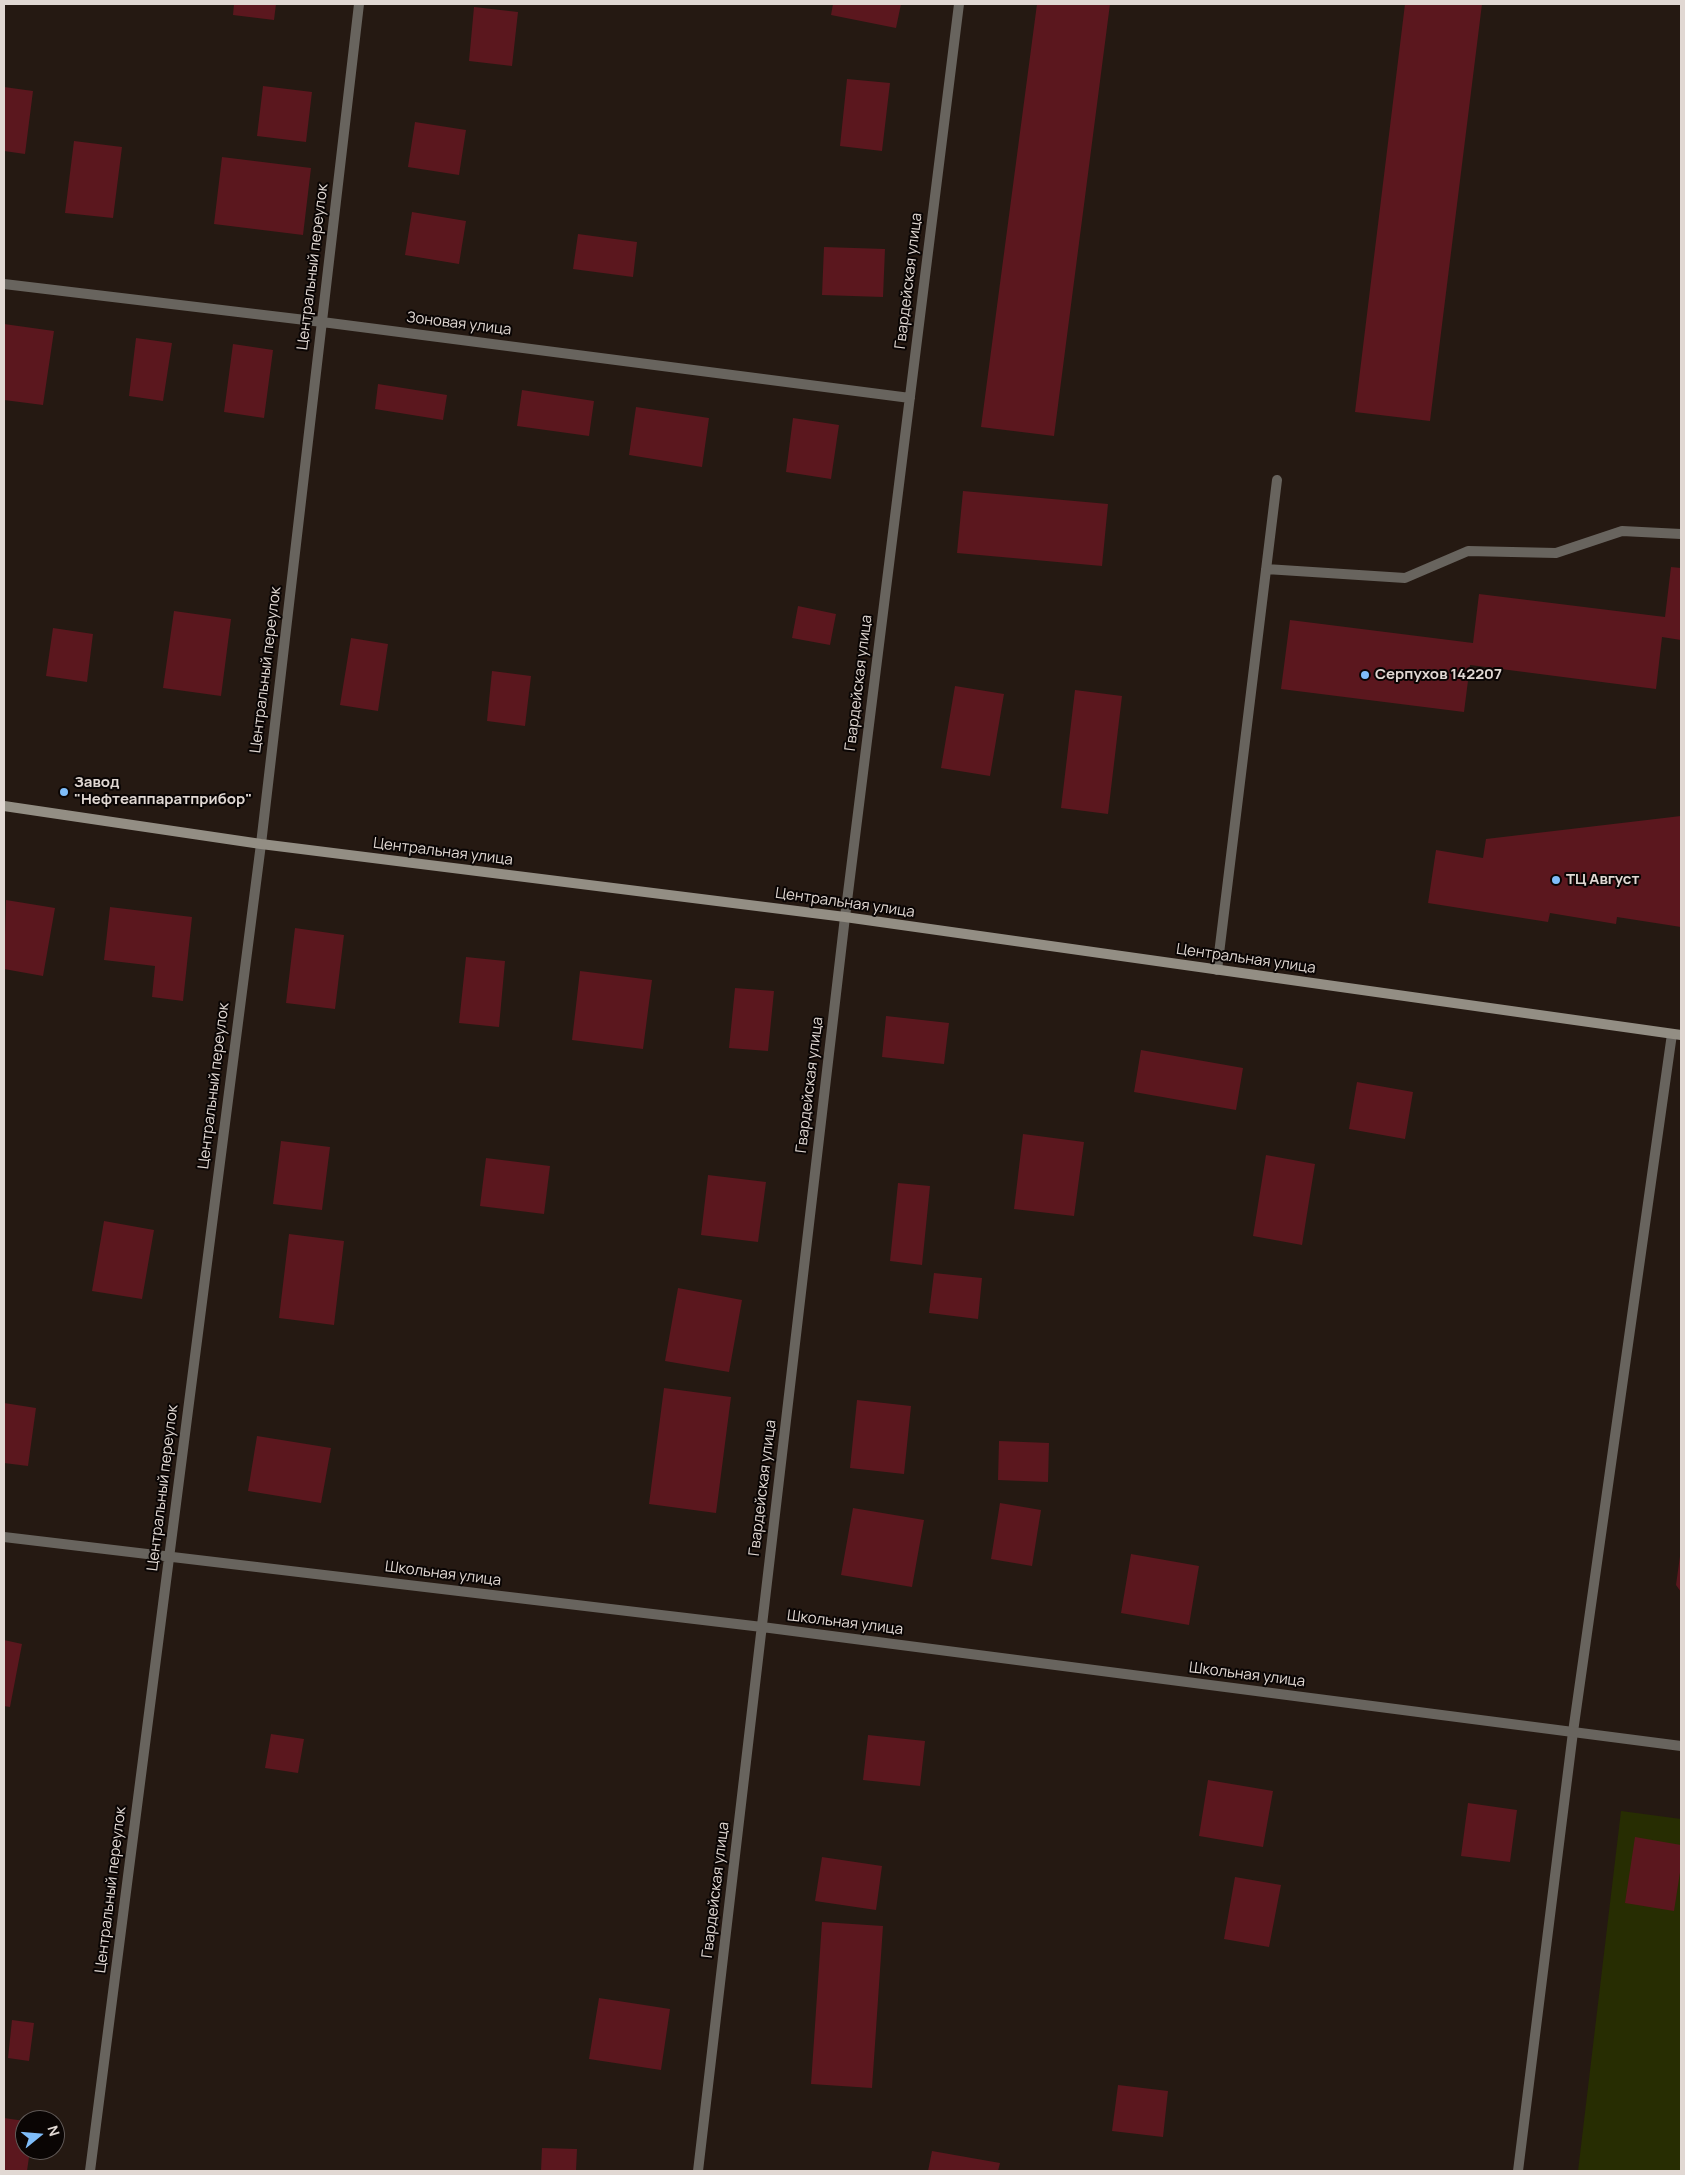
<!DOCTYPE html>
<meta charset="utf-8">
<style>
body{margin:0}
#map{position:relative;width:1685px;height:2175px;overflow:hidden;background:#251912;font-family:Manrope,sans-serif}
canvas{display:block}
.frame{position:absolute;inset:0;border:5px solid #e1d8d3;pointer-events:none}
.north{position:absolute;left:15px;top:2110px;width:50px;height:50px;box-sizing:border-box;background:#0a0504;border:1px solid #605957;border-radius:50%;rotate:73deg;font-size:14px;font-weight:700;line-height:20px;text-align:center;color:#e1d8d3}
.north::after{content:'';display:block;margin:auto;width:18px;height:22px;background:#7fbdfa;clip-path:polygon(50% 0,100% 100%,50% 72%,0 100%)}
</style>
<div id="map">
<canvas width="1685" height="2175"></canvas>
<div class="frame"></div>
<div class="north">N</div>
</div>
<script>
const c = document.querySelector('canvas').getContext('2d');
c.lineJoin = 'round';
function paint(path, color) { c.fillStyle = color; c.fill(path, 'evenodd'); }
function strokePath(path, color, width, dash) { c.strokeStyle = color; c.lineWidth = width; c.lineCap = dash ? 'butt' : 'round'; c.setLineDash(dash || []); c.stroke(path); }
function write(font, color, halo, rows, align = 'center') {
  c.font = font + ' Manrope,sans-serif'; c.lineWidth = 4; c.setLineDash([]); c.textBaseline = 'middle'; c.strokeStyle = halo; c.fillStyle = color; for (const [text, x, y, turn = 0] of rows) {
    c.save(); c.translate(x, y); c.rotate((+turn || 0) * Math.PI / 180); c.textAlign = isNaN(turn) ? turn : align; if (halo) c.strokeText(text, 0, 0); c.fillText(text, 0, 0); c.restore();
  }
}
paint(new Path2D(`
 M 1621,1811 L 1681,1819 L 1681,2171 L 1578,2171 Z`), '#272d02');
paint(new Path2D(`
 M 234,4 L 276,4 L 274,20 L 233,15 Z
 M 833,4 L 901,4 L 896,28 L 831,15 Z
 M 1037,4 L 1110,4 L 1054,436 L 981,427 Z
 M 1405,4 L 1482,4 L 1430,421 L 1355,412 Z
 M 474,7 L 518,12 L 512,66 L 469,61 Z
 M 847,79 L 890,83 L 882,151 L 840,146 Z
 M 263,86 L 312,92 L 306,142 L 257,136 Z
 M 4,87 L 33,91 L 25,154 L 4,151 Z
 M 415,122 L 466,130 L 459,175 L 408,167 Z
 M 74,141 L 122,147 L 113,218 L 65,213 Z
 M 222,157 L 311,168 L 303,235 L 214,224 Z
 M 412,212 L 466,221 L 459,264 L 405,255 Z
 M 578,234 L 637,242 L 633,277 L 573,269 Z
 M 824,247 L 885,249 L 883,297 L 822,295 Z
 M 4,324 L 54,331 L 43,405 L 4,400 Z
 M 136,338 L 172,343 L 163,401 L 129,396 Z
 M 233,344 L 273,350 L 264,418 L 224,412 Z
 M 378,384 L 447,395 L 443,420 L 375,409 Z
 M 522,390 L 594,401 L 589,436 L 517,426 Z
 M 636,407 L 709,418 L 702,467 L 629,455 Z
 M 793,418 L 839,425 L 831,479 L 786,472 Z
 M 963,491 L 1108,504 L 1102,566 L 957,553 Z
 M 1671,567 L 1681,568 L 1681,640 L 1662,637 L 1656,689 L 1470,665 L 1464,712 L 1281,689 L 1290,620 L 1473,643 L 1479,594 L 1665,617 Z
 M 798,606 L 836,614 L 830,645 L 792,638 Z
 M 174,611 L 231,619 L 221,696 L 163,688 Z
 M 53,628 L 93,634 L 87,682 L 46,676 Z
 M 351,638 L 388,644 L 378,711 L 340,705 Z
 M 492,671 L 531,676 L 525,726 L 487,721 Z
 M 955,686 L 1004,694 L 990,776 L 941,768 Z
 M 1075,690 L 1122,696 L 1108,814 L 1061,808 Z
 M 1681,816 L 1681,927 L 1617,917 L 1616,924 L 1550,913 L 1548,922 L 1428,903 L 1436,850 L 1483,858 L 1486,839 Z
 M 6,900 L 55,908 L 43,976 L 4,969 Z
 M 110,907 L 192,917 L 183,1001 L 152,997 L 155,966 L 104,960 Z
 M 295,928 L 344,935 L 335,1009 L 286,1003 Z
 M 466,957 L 505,961 L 499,1027 L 459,1023 Z
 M 580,971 L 652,980 L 643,1049 L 572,1040 Z
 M 735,988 L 774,991 L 768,1051 L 729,1048 Z
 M 886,1016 L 949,1023 L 944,1064 L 882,1057 Z
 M 1141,1050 L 1243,1068 L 1236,1110 L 1134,1092 Z
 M 1357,1082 L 1413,1092 L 1405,1139 L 1349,1129 Z
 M 1023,1134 L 1084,1142 L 1074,1216 L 1014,1209 Z
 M 281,1141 L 330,1147 L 322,1210 L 273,1204 Z
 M 1266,1155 L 1315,1164 L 1302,1245 L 1253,1236 Z
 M 486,1158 L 550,1166 L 544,1214 L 480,1206 Z
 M 708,1175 L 766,1182 L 758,1242 L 701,1235 Z
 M 898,1183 L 930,1186 L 922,1265 L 890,1261 Z
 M 104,1221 L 154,1230 L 142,1299 L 92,1291 Z
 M 289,1234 L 344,1241 L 334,1325 L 279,1318 Z
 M 934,1273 L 982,1278 L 978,1319 L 929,1313 Z
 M 678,1288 L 742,1300 L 729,1372 L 665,1361 Z
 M 664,1388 L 731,1397 L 716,1513 L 649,1504 Z
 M 857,1400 L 911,1406 L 904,1474 L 850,1468 Z
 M 4,1403 L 36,1408 L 28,1466 L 4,1463 Z
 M 257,1436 L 331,1448 L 321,1503 L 248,1491 Z
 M 999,1441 L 1049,1443 L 1048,1482 L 998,1480 Z
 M 1000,1503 L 1041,1510 L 1032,1566 L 991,1559 Z
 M 853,1508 L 924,1520 L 912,1587 L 841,1575 Z
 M 1131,1554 L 1199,1566 L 1189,1625 L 1121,1613 Z
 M 1680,1556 L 1681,1556 L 1681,1592 L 1676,1585 Z
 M 4,1640 L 22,1644 L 10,1707 L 4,1706 Z
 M 271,1734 L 304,1739 L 298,1773 L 265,1768 Z
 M 868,1735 L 925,1741 L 920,1786 L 863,1780 Z
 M 1208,1780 L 1273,1791 L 1263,1847 L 1199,1836 Z
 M 1468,1803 L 1517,1810 L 1510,1862 L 1461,1856 Z
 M 1635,1837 L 1681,1845 L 1681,1866 L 1674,1911 L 1625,1903 Z
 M 822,1857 L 882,1866 L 876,1910 L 815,1901 Z
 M 1235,1877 L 1281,1885 L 1269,1947 L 1224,1939 Z
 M 822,1922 L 883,1926 L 872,2088 L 811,2084 Z
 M 599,1998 L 670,2009 L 661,2070 L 589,2059 Z
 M 12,2020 L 34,2023 L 29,2061 L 8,2058 Z
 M 1118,2085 L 1168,2091 L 1163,2137 L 1112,2131 Z
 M 4,2118 L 25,2121 L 25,2150 L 30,2150 L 27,2171 L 4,2171 Z
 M 542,2148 L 577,2149 L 576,2171 L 541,2171 Z
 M 932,2151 L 1000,2163 L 998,2171 L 928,2171 Z`), '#5b171e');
strokePath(new Path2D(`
 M 1266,569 L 1405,578 L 1468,551 L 1556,553 L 1622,531 L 1681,534
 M 1217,970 L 1277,480
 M 1518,2171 L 1573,1732 L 1672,1034`), '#68645e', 10);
strokePath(new Path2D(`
 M 4,284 L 322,322 L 910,398
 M 4,1537 L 762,1627 L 1681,1746
 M 90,2171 L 261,844 L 359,4
 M 698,2171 L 845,917 L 959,4`), '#68645e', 10);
strokePath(new Path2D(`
 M 4,806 L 261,844 L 845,917 L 1681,1035`), '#938e84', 10);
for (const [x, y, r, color] of [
 [1365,675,5,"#7fbdfa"],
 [64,792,5,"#7fbdfa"],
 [1556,880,5,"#7fbdfa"]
]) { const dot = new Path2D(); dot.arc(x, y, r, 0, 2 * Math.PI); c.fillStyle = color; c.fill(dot); strokePath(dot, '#0a0504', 2); }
write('15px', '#e1d8d3', '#0a0504', [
 ["Центральный переулок",313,267,-83],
 ["Гвардейская улица",909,281,-83],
 ["Зоновая улица",459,324,7],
 ["Центральный переулок",266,670,-83],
 ["Гвардейская улица",859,683,-83],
 ["Центральная улица",443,852,7],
 ["Центральная улица",845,903,8],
 ["Центральная улица",1246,959,8],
 ["Гвардейская улица",810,1085,-83],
 ["Центральный переулок",214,1086,-83],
 ["Центральный переулок",163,1488,-83],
 ["Гвардейская улица",763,1488,-83],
 ["Школьная улица",443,1574,7],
 ["Школьная улица",845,1623,7],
 ["Школьная улица",1247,1675,7],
 ["Центральный переулок",111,1890,-83],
 ["Гвардейская улица",716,1890,-83]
]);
write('bold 15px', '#e1d8d3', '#0a0504', [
 ["Серпухов 142207",1375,675],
 ["Завод",74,783],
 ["\"Нефтеаппаратприбор\"",74,800],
 ["ТЦ Август",1566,880]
], 'left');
</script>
